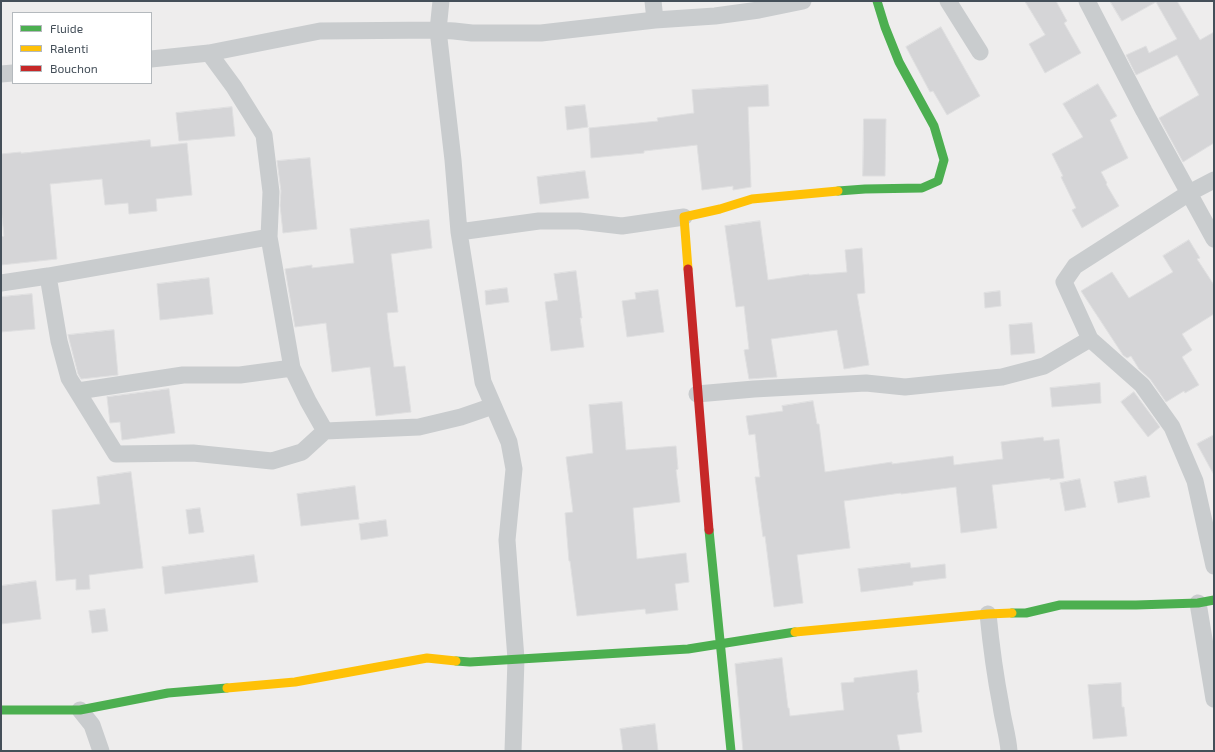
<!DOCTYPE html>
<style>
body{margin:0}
#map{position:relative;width:1215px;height:752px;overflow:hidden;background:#eeeded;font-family:"Exo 2",sans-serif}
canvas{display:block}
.frame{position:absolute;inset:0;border:2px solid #444f59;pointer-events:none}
.legend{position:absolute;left:12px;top:12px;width:140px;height:72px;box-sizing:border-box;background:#fff;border:1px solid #b4b9bd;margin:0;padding:5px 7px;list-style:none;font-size:12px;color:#444f59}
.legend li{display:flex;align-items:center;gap:8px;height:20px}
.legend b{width:20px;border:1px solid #b4b9bd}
</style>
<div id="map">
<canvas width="1215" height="752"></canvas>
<div class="frame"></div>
<ul class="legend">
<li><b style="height:5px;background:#4caf50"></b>Fluide</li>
<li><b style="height:5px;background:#ffc107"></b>Ralenti</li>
<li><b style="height:5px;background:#c62828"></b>Bouchon</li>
</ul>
</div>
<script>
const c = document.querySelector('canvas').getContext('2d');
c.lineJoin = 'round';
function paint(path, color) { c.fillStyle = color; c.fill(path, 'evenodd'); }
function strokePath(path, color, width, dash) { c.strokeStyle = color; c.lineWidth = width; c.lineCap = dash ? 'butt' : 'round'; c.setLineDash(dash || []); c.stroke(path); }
const building = new Path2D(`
 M 1025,1 L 1056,1 L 1067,21 L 1064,23 L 1081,53 L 1045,73 L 1029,44 L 1045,35 Z
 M 1110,1 L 1177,1 L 1200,40 L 1214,32 L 1214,143 L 1183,162 L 1159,118 L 1199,95 L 1177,55 L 1136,75 L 1126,55 L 1146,46 L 1149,53 L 1177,39 L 1156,2 L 1122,21 Z
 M 941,27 L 980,96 L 947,115 L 933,91 L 930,92 L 906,47 Z
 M 1098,84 L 1117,116 L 1110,120 L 1128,158 L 1101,172 L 1107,183 L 1106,184 L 1119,206 L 1082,228 L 1072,210 L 1076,208 L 1061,177 L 1063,176 L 1052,154 L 1083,137 L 1063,104 Z
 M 768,85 L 769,106 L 748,107 L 751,187 L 733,190 L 733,186 L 702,190 L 697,145 L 644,151 L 644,153 L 591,158 L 589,128 L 658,121 L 657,118 L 694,113 L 692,90 Z
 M 585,105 L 588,127 L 567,130 L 565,107 Z
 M 232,107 L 235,136 L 179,141 L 176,113 Z
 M 864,119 L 886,119 L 885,176 L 863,176 Z
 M 150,140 L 151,147 L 187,143 L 192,195 L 156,199 L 157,211 L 129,214 L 128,203 L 105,205 L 102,179 L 50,184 L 57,259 L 1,265 L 1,237 L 4,236 L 1,208 L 1,154 L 21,152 L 21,153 Z
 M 310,158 L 317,229 L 283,233 L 280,205 L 281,191 L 277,161 Z
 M 585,171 L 589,198 L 540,204 L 537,177 Z
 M 429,220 L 432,248 L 391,254 L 398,312 L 387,313 L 389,332 L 394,367 L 405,366 L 411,412 L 376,416 L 370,367 L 332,372 L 326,323 L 295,327 L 285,269 L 312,265 L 312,268 L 354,263 L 350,229 Z
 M 760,221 L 768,280 L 809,274 L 809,275 L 847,272 L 845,250 L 862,248 L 865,293 L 857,294 L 869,365 L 844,369 L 837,330 L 771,339 L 777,377 L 749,379 L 744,350 L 749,349 L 744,306 L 736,307 L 725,226 Z
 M 1189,240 L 1200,258 L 1197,259 L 1214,285 L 1214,314 L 1182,334 L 1192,350 L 1182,357 L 1199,385 L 1185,393 L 1184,391 L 1166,402 L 1150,379 L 1139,369 L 1131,356 L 1127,358 L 1123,355 L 1081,291 L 1112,272 L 1129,298 L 1173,272 L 1163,256 Z
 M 576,271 L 582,318 L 580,318 L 584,347 L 551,351 L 545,302 L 558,300 L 554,274 Z
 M 209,278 L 213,314 L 160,320 L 157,284 Z
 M 507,288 L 509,302 L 486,305 L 485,291 Z
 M 658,290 L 664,332 L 627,337 L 622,301 L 636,299 L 635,293 Z
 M 1000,291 L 1001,306 L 985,308 L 984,293 Z
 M 32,294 L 35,329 L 1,332 L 1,297 Z
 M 1032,323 L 1035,353 L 1011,355 L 1009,325 Z
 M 114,330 L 118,375 L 81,379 L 78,374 L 68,335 Z
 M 1100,383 L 1101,403 L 1052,407 L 1050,388 Z
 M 169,389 L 175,433 L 122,440 L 120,422 L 110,423 L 107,397 Z
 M 1134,392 L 1160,427 L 1148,437 L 1121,402 Z
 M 813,401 L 817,424 L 819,424 L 825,472 L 892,462 L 892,464 L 953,456 L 954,465 L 1003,459 L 1001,442 L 1043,437 L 1044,441 L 1059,439 L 1064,478 L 1050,480 L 1050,478 L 992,485 L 997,528 L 961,533 L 956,487 L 901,494 L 901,493 L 844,501 L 850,548 L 797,555 L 803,603 L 774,607 L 765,536 L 763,537 L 755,477 L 760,477 L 755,434 L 749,435 L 746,416 L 783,411 L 782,406 Z
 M 622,402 L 626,450 L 676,446 L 678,469 L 676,470 L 680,502 L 633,508 L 637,559 L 686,553 L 689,582 L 675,584 L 678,610 L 646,614 L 645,609 L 577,616 L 570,561 L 569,561 L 565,513 L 573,512 L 566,457 L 593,453 L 589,405 Z
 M 1214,435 L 1214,475 L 1197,444 Z
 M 131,472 L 143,568 L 89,575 L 90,589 L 76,590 L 76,579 L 56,581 L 52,510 L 100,504 L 97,477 Z
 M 1146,476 L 1150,497 L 1118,503 L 1114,482 Z
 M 1080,479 L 1086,507 L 1065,511 L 1060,483 Z
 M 355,486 L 359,519 L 301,526 L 297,494 Z
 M 200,508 L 204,532 L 189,534 L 186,510 Z
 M 386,520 L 388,536 L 361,540 L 359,524 Z
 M 254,555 L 258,582 L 165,594 L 162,567 Z
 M 910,563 L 911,568 L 945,564 L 946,578 L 913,582 L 913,585 L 861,592 L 858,569 Z
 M 36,581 L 41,619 L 1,624 L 1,586 Z
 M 105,609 L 108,631 L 92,633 L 89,611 Z
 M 782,658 L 788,708 L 789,708 L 790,716 L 844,710 L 841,683 L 854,682 L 854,678 L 917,670 L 919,692 L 917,693 L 922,732 L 897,735 L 900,751 L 743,751 L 735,664 Z
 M 1121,683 L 1122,707 L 1124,707 L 1127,736 L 1093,739 L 1088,685 Z
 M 655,724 L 658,751 L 623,751 L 620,729 Z`);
paint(building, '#d5d5d7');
strokePath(building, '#dfdfe0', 1);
strokePath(new Path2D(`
 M 441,1 L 438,30 L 453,160 L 459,232 L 483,382 L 509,442 L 514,469 L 507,540 L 516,659 L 513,751
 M 653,1 L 655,20
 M 948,1 L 980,52
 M 1087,1 L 1144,111 L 1214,239
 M 209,53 L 234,87 L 264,135 L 271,192 L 269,237 L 292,368 L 308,401 L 325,431
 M 151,59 L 209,53 L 320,31 L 438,30 L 454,31 L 472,33 L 541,33 L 655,20 L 715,16 L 759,10 L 803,1
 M 1,74 L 13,73
 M 1214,180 L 1189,193 L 1075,266 L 1064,282 L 1090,339 L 1142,385 L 1172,427 L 1195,481 L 1214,566
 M 459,232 L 539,221 L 579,221 L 622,226 L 684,217
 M 48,276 L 59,341 L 69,378 L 116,454 L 193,453 L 272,461 L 302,452 L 325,431 L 419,427 L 461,417 L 493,406
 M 1,283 L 48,276 L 269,237
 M 78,391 L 183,375 L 240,375 L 292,368
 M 697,394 L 754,389 L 866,383 L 905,387 L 1002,377 L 1044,366 L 1090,339
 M 1198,603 L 1214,699
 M 988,614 C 991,645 995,675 1001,706 C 1003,721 1008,736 1009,751
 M 80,710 L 92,725 L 101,751`), '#c9ccce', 17);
strokePath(new Path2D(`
 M 838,191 L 865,189 L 922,188 L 938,181 L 944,160 L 934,126 L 899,62 L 885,27 L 877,1
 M 709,530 L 731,751
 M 1012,613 L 1026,613 L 1060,605 L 1136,605 L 1198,603 L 1214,600
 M 456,661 L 470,662 L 688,649 L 795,632
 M 1,710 L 80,710 L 168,693 L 227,688`), '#4caf50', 9);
strokePath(new Path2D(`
 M 688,269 L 684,217 L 720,209 L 752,199 L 838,191
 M 795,632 L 988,614 L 1012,613
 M 227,688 L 295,682 L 427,658 L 456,661`), '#ffc107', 9);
strokePath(new Path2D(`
 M 688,269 L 709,530`), '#c62828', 9);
</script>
